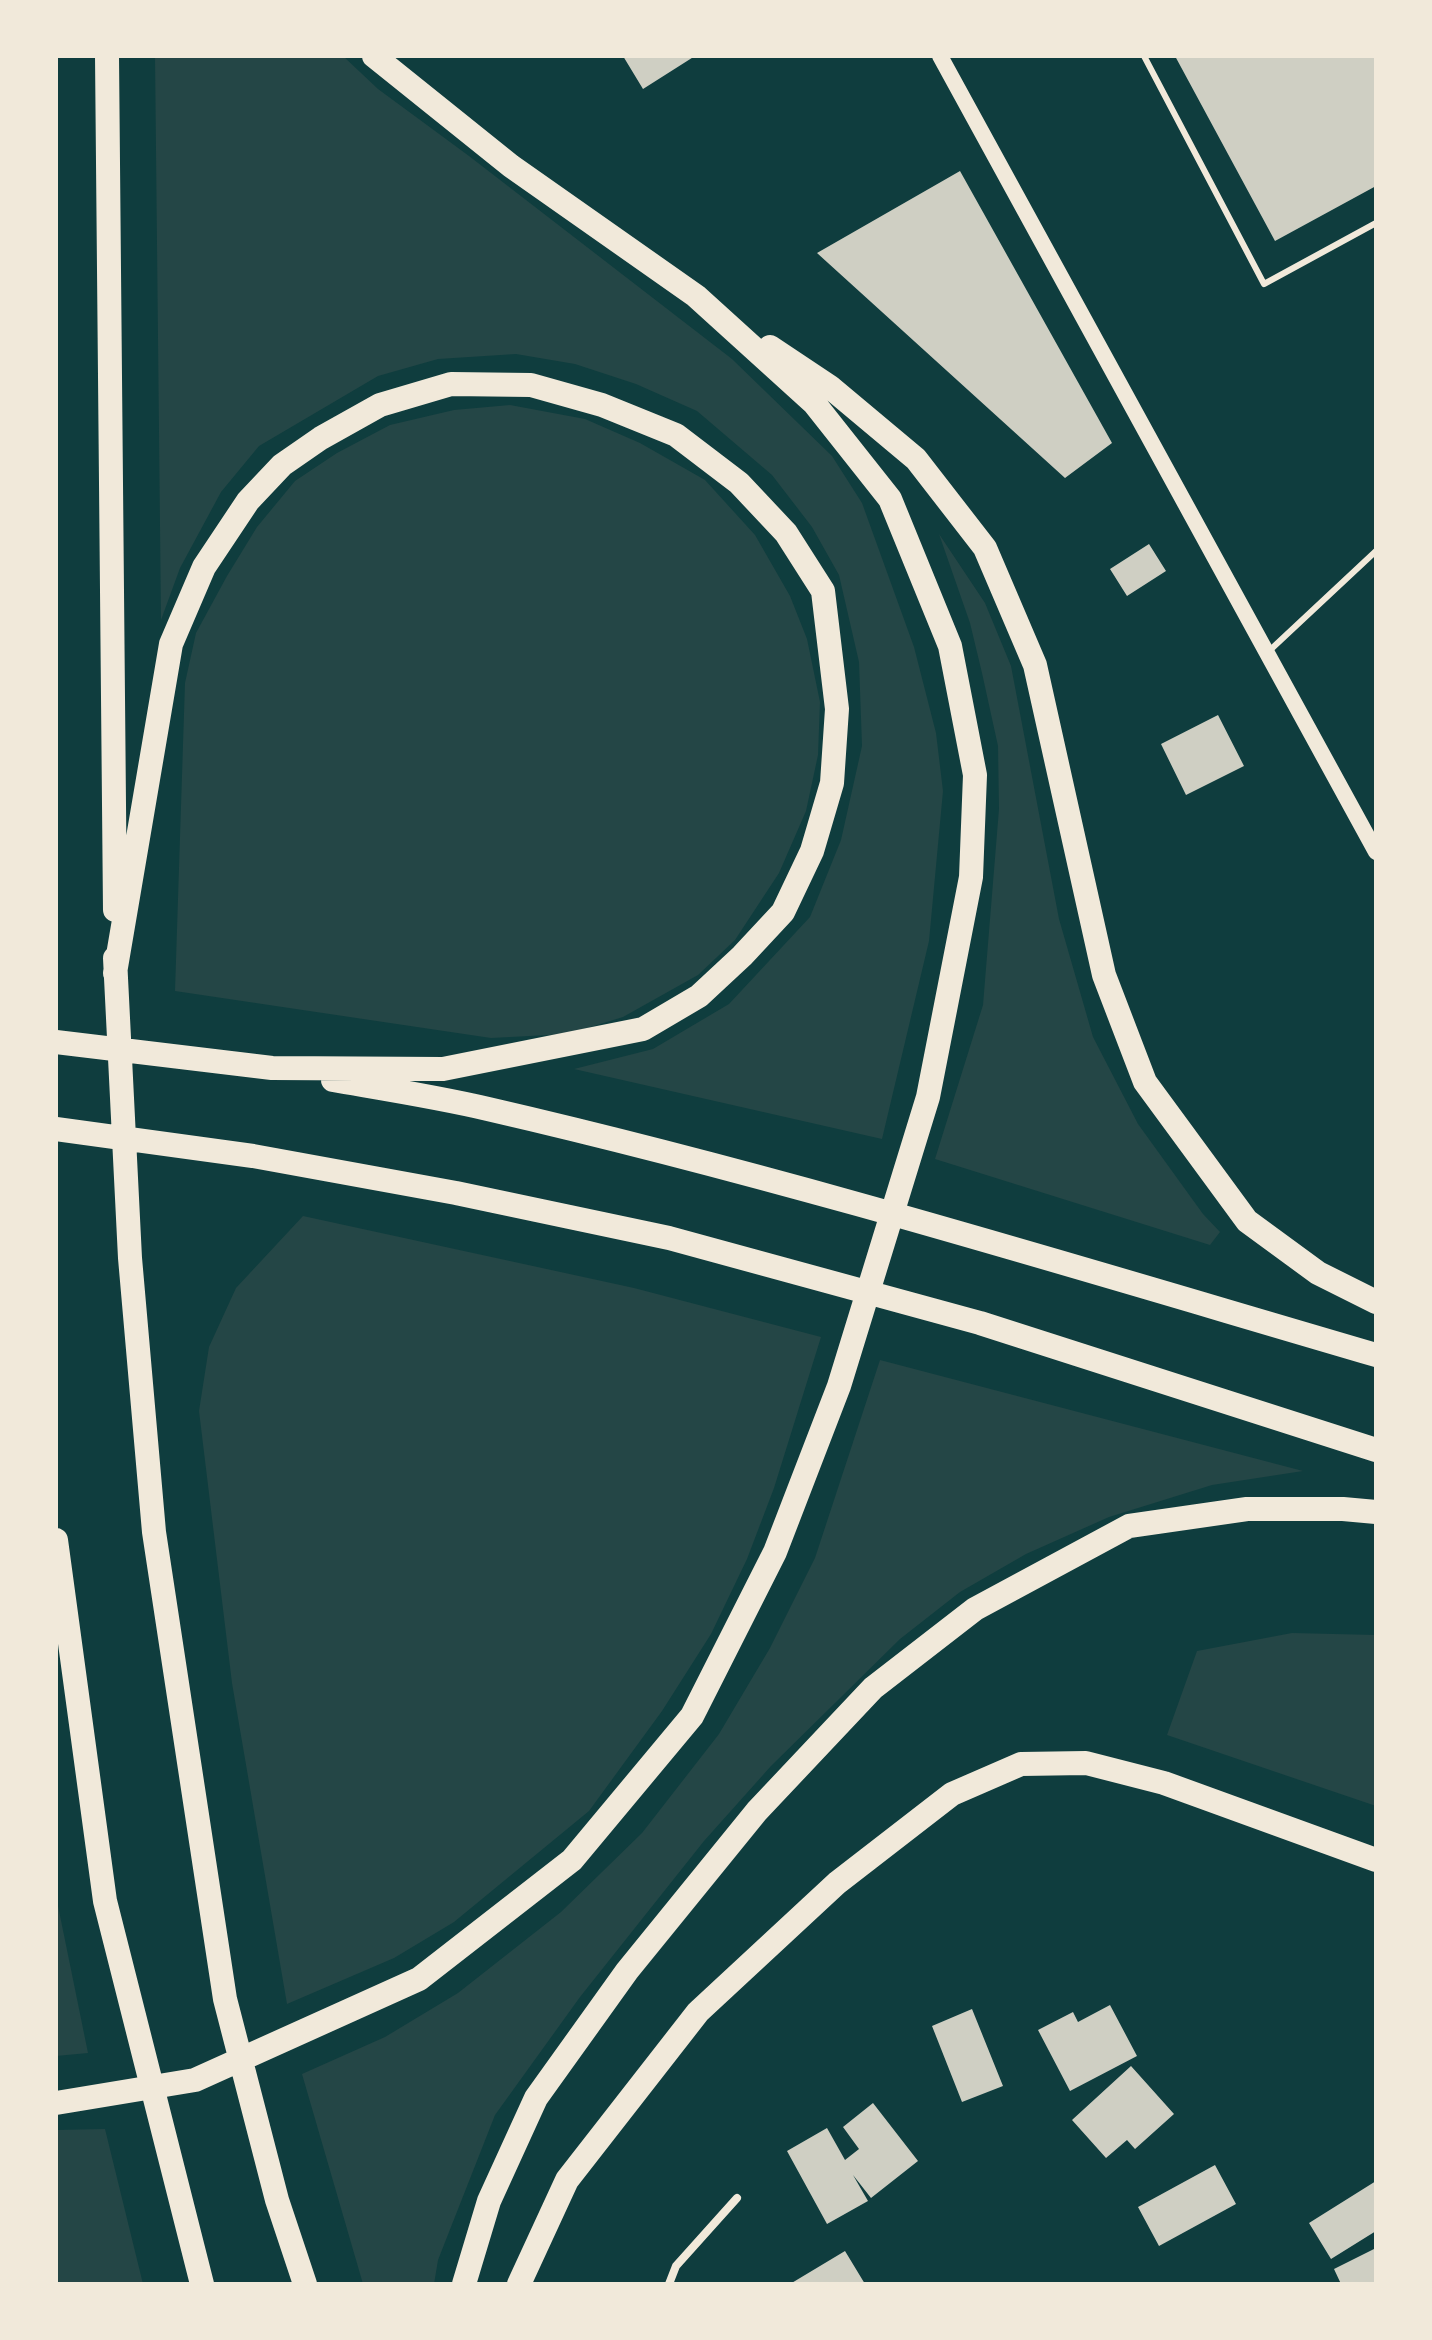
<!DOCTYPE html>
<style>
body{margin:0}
#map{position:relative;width:1432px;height:2340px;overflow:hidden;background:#0f3d3e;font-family:Inter,sans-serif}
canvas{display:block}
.frame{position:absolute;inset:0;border:58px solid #f1e9da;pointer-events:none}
</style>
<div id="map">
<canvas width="1432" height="2340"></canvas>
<div class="frame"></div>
</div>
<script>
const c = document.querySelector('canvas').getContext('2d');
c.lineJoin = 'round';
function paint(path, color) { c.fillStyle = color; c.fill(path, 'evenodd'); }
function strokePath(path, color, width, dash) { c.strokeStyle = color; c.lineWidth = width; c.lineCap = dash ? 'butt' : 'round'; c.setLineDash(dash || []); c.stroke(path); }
paint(new Path2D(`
 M 155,56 L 343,56 L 378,89 L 469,156 L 732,359 L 832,456 L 862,503 L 914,647 L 936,733 L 943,791 L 929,941 L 882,1139 L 574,1069 L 653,1049 L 729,1004 L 810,917 L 841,840 L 862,746 L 859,662 L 839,575 L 812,527 L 772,475 L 697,411 L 636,384 L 575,364 L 516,354 L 438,359 L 378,376 L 259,446 L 221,492 L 180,568 L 161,620 Z
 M 510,405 L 585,419 L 640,443 L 705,480 L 755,535 L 790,596 L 807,639 L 820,702 L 818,755 L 806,811 L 779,873 L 735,940 L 698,975 L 623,1017 L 568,1034 L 491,1038 L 175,991 L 185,683 L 196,633 L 227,576 L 257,527 L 295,481 L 337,453 L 390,425 L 454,410 Z
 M 939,534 L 985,603 L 1011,666 L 1059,919 L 1093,1037 L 1138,1124 L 1203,1214 L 1220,1232 L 1210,1245 L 935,1159 L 983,1005 L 999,809 L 998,746 L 982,673 L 970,623 Z
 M 303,1216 L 634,1288 L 821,1337 L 774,1488 L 747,1559 L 711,1634 L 662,1711 L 589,1811 L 454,1922 L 394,1958 L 287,2004 L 232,1683 L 199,1411 L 209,1347 L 236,1288 Z
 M 880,1360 L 1303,1471 L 1212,1485 L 1109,1517 L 1026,1554 L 960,1592 L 900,1639 L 771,1766 L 704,1841 L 580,1997 L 495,2115 L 438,2260 L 434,2284 L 363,2284 L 302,2074 L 385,2037 L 458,1993 L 561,1912 L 642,1833 L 719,1734 L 770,1648 L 815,1558 Z
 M 1292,1633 L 1376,1635 L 1376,1806 L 1167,1735 L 1197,1651 Z
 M 56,1896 L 88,2053 L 56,2056 Z
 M 105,2129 L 143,2284 L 56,2284 L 56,2130 Z`), '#244646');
paint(new Path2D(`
 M 623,56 L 695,56 L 643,89 Z
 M 1175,56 L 1376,56 L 1376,186 L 1275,241 Z
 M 960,171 L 1112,443 L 1065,478 L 817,253 Z
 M 1149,544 L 1166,571 L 1127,596 L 1110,569 Z
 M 1218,715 L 1244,766 L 1186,795 L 1161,744 Z
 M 1110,2005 L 1137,2056 L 1070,2091 L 1038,2030 L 1073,2012 L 1078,2022 Z
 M 972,2009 L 1003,2086 L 962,2102 L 932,2026 Z
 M 1131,2066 L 1174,2114 L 1135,2149 L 1127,2140 L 1106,2158 L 1072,2120 Z
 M 873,2103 L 918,2161 L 871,2198 L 853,2175 L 868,2201 L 827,2224 L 787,2151 L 827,2128 L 845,2160 L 859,2149 L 843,2127 Z
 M 1215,2165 L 1236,2204 L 1159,2246 L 1138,2207 Z
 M 1376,2181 L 1376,2231 L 1331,2259 L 1309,2223 Z
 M 1376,2248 L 1376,2284 L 1341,2284 L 1334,2269 Z
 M 845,2251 L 865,2284 L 790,2284 Z`), '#cfcfc3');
strokePath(new Path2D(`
 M 1144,56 L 1264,284 L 1376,223
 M 1268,652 L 1376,551`), '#f1e9da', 6);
strokePath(new Path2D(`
 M 669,2284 L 676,2266 L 737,2198`), '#f1e9da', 8);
strokePath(new Path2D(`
 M 940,56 L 1376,852`), '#f1e9da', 16);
strokePath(new Path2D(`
 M 107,56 L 115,910
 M 770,347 L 830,387 L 916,459 L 985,548 L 1035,665 L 1104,975 L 1145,1082 L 1247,1221 L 1318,1273 L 1376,1302
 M 115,958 L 130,1258 L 154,1532 L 225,1999 L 277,2200 L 305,2284
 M 56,1042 L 272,1068 L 443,1069 L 643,1029 L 699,996 L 742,956 L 783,912 L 812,851 L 832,783 L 837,709 L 823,591 L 786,533 L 739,483 L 676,435 L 602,405 L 531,385 L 451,384 L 380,405 L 321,438 L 282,465 L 248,501 L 204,567 L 171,644 L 115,973
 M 333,1080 C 385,1089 437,1097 488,1109 C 787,1178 1082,1269 1376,1355
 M 56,1129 L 253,1156 L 456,1193 L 669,1238 L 980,1323 L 1376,1450
 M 56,1540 L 105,1901 L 202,2284
 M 56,2103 L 195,2080 L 419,1979 L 572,1860 L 692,1716 L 775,1552 L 839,1386 L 928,1097 L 971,877 L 975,775 L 950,646 L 890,499 L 814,403 L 696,296 L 511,166 L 374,56
 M 464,2284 L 489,2201 L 536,2098 L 627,1971 L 757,1811 L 873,1688 L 975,1609 L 1129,1526 L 1247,1509 L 1343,1509 L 1376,1512
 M 519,2284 L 567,2180 L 698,2012 L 837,1883 L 952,1794 L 1021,1764 L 1086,1763 L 1164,1783 L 1376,1860`), '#f1e9da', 24);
</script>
